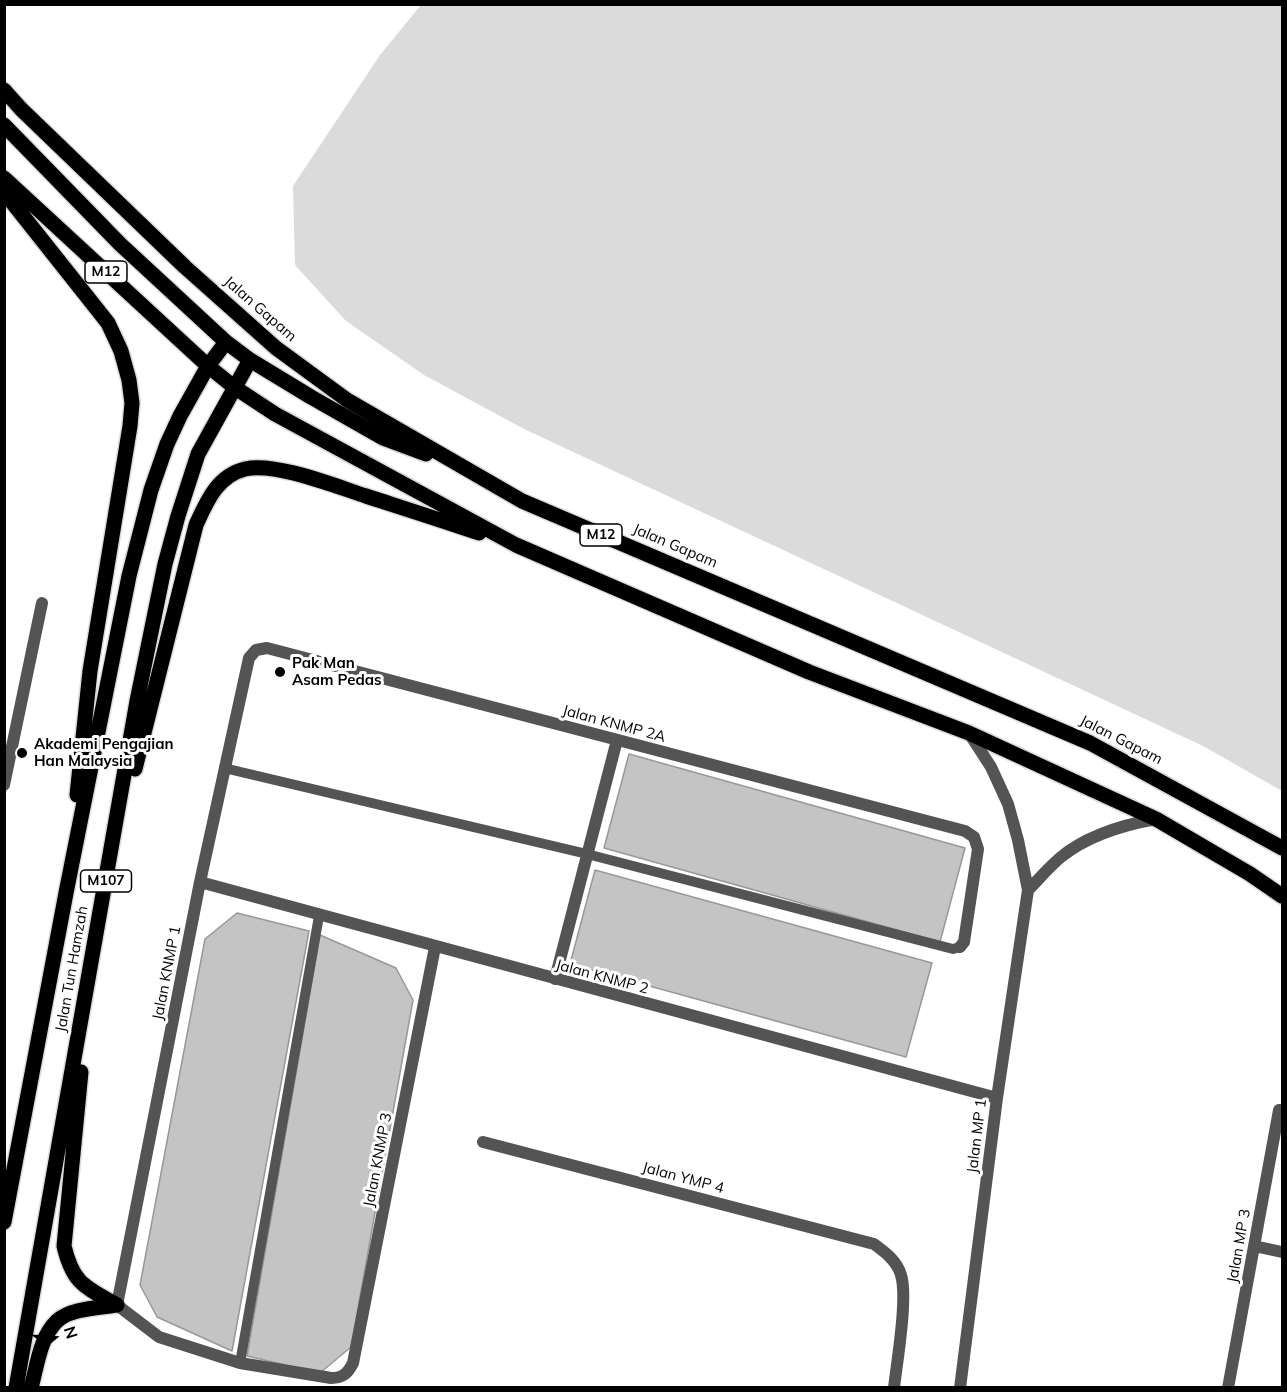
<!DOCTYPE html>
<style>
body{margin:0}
#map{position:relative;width:1287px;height:1392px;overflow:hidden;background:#fff;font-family:Mulish,sans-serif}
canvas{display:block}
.frame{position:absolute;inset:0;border:6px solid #000;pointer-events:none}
.north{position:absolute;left:24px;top:1308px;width:60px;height:60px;-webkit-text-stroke:4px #fff;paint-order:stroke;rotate:72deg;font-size:16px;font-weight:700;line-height:24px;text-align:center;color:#000}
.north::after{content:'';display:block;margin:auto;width:21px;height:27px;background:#000;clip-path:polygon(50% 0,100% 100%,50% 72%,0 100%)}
</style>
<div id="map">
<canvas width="1287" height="1392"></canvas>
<div class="frame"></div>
<div class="north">N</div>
</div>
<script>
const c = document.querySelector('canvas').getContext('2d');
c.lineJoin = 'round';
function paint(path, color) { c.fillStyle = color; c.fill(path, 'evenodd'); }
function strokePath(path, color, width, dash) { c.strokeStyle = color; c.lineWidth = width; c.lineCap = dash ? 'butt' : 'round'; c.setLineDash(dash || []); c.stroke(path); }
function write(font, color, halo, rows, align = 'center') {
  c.font = font + ' Mulish,sans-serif'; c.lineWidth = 6; c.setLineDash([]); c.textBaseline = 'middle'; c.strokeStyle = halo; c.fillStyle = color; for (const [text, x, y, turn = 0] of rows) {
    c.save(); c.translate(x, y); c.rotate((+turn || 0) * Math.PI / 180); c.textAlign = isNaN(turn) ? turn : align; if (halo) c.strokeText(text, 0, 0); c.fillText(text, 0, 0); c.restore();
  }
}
paint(new Path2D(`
 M 421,5 L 1282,5 L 1282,791 L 1203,746 L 524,429 L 424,375 L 346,321 L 295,265 L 293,186 L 380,55 Z`), '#dbdbdb');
const building = new Path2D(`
 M 629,754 L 965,848 L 940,942 L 604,848 Z
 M 595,870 L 932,963 L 906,1057 L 570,964 Z
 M 237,913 L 309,931 L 232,1351 L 157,1317 L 140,1285 L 205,939 Z
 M 320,935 L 396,968 L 413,1000 L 351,1347 L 320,1373 L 247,1356 Z`);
paint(building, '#c4c4c4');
strokePath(building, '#989898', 1.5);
const primary = new Path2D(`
 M 4,90 L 21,109 L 185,267 L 276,348 L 347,400 L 522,501 L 1090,743 L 1282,848
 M 4,125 L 120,244 L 226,342 L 250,360 L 311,397 L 383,438 L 426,454
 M 4,178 L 208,366 L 234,387 L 275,414 L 516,545 L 809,672 L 969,733 L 1156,819 L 1250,874 L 1282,896
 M 4,192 L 108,323 L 121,351 L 129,380 L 132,403 L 130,426 L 90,671 L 77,795
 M 135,769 L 196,525 C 207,501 217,476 245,469 C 276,462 335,486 366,496 C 403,508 441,520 479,533
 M 81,1072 L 64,1246 C 73,1284 85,1287 117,1305
 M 4,1222 L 66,893 L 129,576 L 151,490 L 167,444 L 180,416 L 208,366 L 226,342
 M 16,1388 L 137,701 L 165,564 L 178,516 L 198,454 L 250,360
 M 31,1388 C 37,1366 40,1337 57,1321 C 71,1308 99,1308 117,1305`);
strokePath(primary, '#dbdbdb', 18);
strokePath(new Path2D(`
 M 224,768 L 587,854 L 953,949 L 960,947
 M 240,1363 L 319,916`), '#545454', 10);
strokePath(new Path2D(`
 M 4,785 L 42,603
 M 200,882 L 997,1098
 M 1028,890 C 1039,879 1049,867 1061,857 C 1088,835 1122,825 1156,819
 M 435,947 L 353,1363 C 348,1373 343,1378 331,1378 L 240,1363 L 159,1337 L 117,1305 L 200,882 L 249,658 L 256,650 L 267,648 L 965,831 L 974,837 L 978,849 L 964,942 L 960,947
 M 555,979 L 617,740
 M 483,1142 L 874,1244 C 885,1252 897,1261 901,1275 C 908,1298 897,1361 894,1388
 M 1254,1246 L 1282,1252
 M 960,1388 L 997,1098 L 1028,890 L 1018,840 L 1008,804 L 991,767 L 969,733
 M 1228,1388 L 1279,1110`), '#545454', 12);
strokePath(primary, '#000', 15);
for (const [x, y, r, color] of [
 [280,672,6,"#000"],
 [22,753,6,"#000"]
]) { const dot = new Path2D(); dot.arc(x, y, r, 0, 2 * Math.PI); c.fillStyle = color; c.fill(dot); strokePath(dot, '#fff', 2); }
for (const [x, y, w] of [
 [106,272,42],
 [601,535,42],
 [106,881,51]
]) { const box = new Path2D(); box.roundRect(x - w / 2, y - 11, w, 22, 4.5); c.fillStyle = '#fff'; c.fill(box); strokePath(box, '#000', 1.5); }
write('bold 14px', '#000', null, [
 ["M12",106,272],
 ["M12",601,535],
 ["M107",106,881]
]);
write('15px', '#000', '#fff', [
 ["Jalan Gapam",260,309,41],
 ["Jalan Gapam",675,546,23],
 ["Jalan KNMP 2A",614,724,15],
 ["Jalan Gapam",1121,740,27],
 ["Jalan Tun Hamzah",72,969,-80],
 ["Jalan KNMP 1",167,973,-79],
 ["Jalan KNMP 2",602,977,15],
 ["Jalan MP 1",977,1136,-83],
 ["Jalan KNMP 3",378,1160,-79],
 ["Jalan YMP 4",683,1178,15],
 ["Jalan MP 3",1239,1246,-80]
]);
write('bold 15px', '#000', '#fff', [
 ["Pak Man",292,663],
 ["Asam Pedas",292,680],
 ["Akademi Pengajian",34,744],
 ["Han Malaysia",34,761]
], 'left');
</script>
